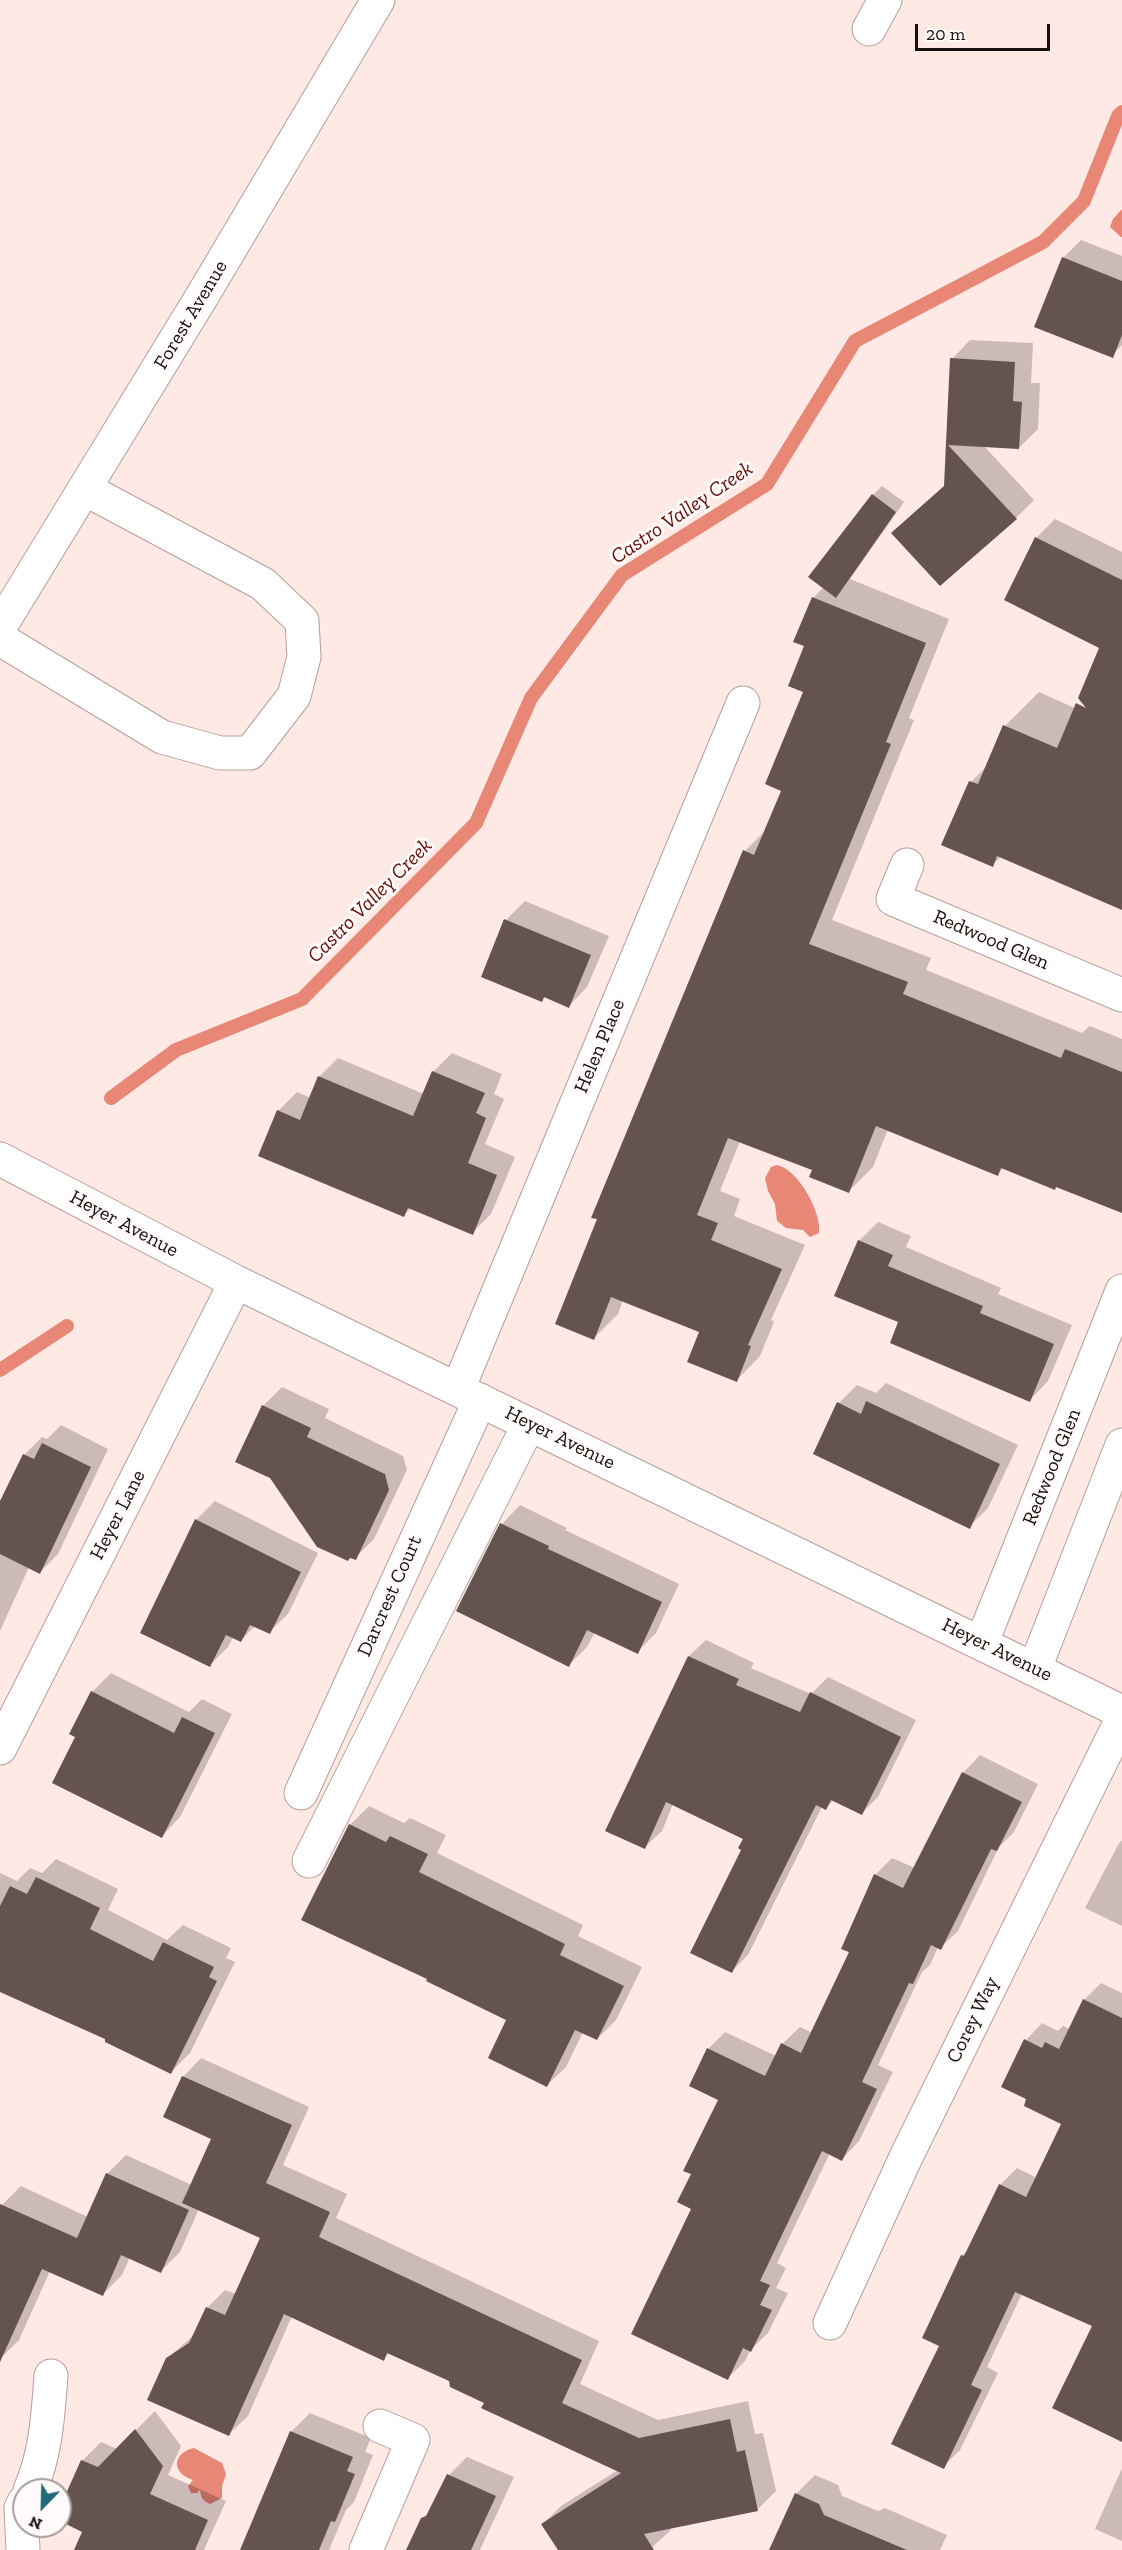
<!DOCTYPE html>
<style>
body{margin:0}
#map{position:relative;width:1122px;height:2550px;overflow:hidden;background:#fee9e5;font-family:"Zilla Slab",serif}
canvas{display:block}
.north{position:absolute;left:12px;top:2478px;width:60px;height:60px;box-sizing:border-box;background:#fffbfa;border:2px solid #a29d9c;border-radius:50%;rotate:203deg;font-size:16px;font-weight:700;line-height:24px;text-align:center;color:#17100f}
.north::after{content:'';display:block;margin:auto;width:21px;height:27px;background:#236b77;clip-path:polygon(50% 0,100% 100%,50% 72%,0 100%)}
.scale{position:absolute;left:915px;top:24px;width:135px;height:27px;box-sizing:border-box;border:3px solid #17100f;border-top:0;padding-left:8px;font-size:18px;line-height:21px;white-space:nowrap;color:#17100f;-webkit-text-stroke:4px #fffbfa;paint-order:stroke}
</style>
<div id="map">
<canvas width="1122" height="2550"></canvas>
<div class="north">N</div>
<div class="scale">20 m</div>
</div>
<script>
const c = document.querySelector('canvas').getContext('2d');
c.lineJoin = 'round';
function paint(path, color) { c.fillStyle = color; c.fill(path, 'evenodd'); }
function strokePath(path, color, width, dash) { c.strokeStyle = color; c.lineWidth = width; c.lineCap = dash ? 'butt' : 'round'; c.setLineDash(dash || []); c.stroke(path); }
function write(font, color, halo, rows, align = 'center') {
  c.font = font + ' "Zilla Slab",serif'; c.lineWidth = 6; c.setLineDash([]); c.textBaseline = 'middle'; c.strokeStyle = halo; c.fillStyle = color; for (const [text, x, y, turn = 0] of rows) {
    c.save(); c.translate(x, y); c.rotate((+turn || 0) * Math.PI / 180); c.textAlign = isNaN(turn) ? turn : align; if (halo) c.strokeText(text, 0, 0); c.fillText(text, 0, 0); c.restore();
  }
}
paint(new Path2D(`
 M 1122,209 L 1122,237 L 1121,237 L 1110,227 L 1113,219 Z
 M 777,1165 C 798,1169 822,1213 819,1233 L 810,1237 L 803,1230 L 786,1228 L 777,1221 L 775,1204 L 768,1191 L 765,1178 L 771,1167 Z
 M 194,2448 L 222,2463 L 226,2474 L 222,2486 L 222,2498 L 210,2504 C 203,2501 201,2498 200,2490 L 197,2493 L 191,2493 L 188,2486 L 193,2480 C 171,2473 172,2453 194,2448 Z`), '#e88775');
paint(new Path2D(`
 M 1081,240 L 1122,256 L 1122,345 L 1111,356 L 1063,258 Z
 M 970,340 L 1033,343 L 1031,383 L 1040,383 L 1038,429 L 1019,448 L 984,446 L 1034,500 L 1016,518 L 946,485 L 952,359 Z
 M 882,486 L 904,502 L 850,579 L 949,619 L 909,718 L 914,720 L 832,920 L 931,958 L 926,970 L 1082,1033 L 1090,1026 L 1122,1039 L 1122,1211 L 1004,1167 L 998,1174 L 888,1129 L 873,1167 L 849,1191 L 814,1169 L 740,1141 L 720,1191 L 740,1199 L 734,1216 L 805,1245 L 771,1320 L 774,1322 L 760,1356 L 737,1380 L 701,1331 L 623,1300 L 618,1314 L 594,1338 L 745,851 L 766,830 L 783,790 L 805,691 L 806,645 L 813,598 L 824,587 L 873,495 Z
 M 1055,519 L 1122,552 L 1122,640 L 1036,538 Z
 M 1039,692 L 1088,714 L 1122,716 L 1122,908 L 1002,856 L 992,865 L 971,782 L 988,765 L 1005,726 Z
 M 525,901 L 609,936 L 587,987 L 569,1006 L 546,996 L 542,1000 L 483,976 L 506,920 Z
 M 452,1053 L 502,1074 L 494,1094 L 504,1099 L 485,1144 L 515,1157 L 491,1214 L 472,1233 L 411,1208 L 404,1215 L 278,1111 L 297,1092 L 311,1098 L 319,1077 L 338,1058 L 424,1094 L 433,1072 Z
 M 878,1222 L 911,1236 L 906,1247 L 1001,1288 L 998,1294 L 1072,1325 L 1048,1381 L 1030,1400 L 900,1322 L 859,1241 Z
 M 886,1383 L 1018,1445 L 988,1508 L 969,1527 L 839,1403 L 857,1385 L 876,1393 Z
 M 282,1387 L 329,1409 L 325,1418 L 403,1456 L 407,1470 L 374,1539 L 355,1558 L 263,1406 Z
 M 61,1425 L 108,1449 L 58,1554 L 40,1572 L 29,1567 L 0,1631 L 0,1504 L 24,1455 L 42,1437 L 47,1439 Z
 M 215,1501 L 318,1553 L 288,1614 L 269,1632 L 255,1626 L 241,1640 L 233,1637 L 228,1647 L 210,1665 L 196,1520 Z
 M 520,1505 L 567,1528 L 565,1530 L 679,1584 L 656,1633 L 637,1652 L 595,1632 L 587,1647 L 569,1665 L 458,1610 L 502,1524 Z
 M 706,1640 L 754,1663 L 751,1668 L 811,1694 L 828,1677 L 916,1720 L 878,1797 L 862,1813 L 834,1800 L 825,1808 L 822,1807 L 748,1955 L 732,1971 L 745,1838 L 673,1804 L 662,1831 L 645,1847 L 607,1830 L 689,1656 Z
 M 111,1673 L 189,1712 L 202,1699 L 232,1714 L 180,1817 L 162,1836 L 77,1736 L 92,1692 Z
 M 980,1755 L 1038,1784 L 1014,1832 L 999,1847 L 958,1931 L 940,1948 L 938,1947 L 930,1965 L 922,1972 L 878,2065 L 893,2072 L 859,2141 L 842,2159 L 830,2153 L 777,2263 L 786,2268 L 776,2288 L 788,2293 L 768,2333 L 750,2350 L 745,2361 L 728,2378 L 693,2208 L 693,2173 L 720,2099 L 708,2049 L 725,2032 L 776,2056 L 782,2044 L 800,2027 L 813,2033 L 851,1952 L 875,1875 L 892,1858 L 915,1868 L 963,1773 Z
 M 369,1806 L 404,1823 L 410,1818 L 446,1835 L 437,1853 L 583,1925 L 578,1936 L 642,1967 L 616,2020 L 597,2039 L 583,2032 L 566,2067 L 547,2085 L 508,2020 L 429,1978 L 350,1825 Z
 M 1122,1840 L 1122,1926 L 1085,1908 L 1118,1845 Z
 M 56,1859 L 118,1889 L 108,1910 L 167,1940 L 183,1925 L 231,1948 L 226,1958 L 235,1962 L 190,2053 L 171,2072 L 106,2038 L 0,1991 L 0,1873 L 17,1881 L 30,1868 L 42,1873 Z
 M 1101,1983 L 1122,1993 L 1122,2440 L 1094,2326 L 1022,2294 L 987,2367 L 998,2373 L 960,2450 L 943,2467 L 962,2256 L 968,2250 L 1000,2185 L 1017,2168 L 1037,2178 L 1063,2123 L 1028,2099 L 1026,2040 L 1042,2023 L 1058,2031 L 1063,2026 L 1070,2029 L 1084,2000 Z
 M 201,2058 L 309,2107 L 283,2165 L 347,2194 L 336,2218 L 599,2341 L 580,2384 L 658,2420 L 748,2401 L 755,2434 L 763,2433 L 776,2491 L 757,2510 L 670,2528 L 671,2530 L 649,2550 L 559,2550 L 543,2524 L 561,2506 L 618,2470 L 486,2402 L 450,2380 L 390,2352 L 383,2359 L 292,2316 L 248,2416 L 229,2434 L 167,2359 L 195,2334 L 207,2308 L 225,2290 L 236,2294 L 262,2238 L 199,2209 L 180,2252 L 161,2271 L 130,2257 L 122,2275 L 103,2294 L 50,2271 L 19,2340 L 0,2359 L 0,2209 L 2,2205 L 21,2186 L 88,2217 L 107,2174 L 126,2155 L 192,2185 L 213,2138 L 183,2077 Z
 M 155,2411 L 181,2446 L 168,2475 L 226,2501 L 204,2550 L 76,2550 L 84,2531 L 60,2520 L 60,2511 L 82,2461 L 101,2442 L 117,2449 Z
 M 310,2413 L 371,2438 L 365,2452 L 373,2455 L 354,2502 L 346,2510 L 329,2550 L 257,2550 L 244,2544 L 292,2431 Z
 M 467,2457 L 514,2477 L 480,2550 L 413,2550 L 422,2519 L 430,2512 L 449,2475 Z
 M 1122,2468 L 1122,2541 L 1095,2529 Z
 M 815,2475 L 838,2485 L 842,2496 L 878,2511 L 885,2508 L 947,2535 L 940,2550 L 771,2550 L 796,2494 Z`), '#0003');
strokePath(new Path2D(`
 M 111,1098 L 176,1050 L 302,999 L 476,823 L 531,698 L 622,575 L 767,484 L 855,341 L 1043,242 L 1084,201 L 1118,116 L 1122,112
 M 0,1370 L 67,1326`), '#e88775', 14);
paint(new Path2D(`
 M 1062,257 L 1122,281 L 1122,335 L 1113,358 L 1034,327 Z
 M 950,358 L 1015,362 L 1013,401 L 1022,402 L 1019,449 L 948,445 L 1017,519 L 940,586 L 891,533 L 944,486 Z
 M 872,494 L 896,512 L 836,598 L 808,577 Z
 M 1035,537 L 1122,580 L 1122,910 L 997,856 L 993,867 L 941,845 L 969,781 L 978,784 L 1003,725 L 1057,748 L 1076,703 L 1086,708 L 1078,698 L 1099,648 L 1004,600 Z
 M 812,597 L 926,643 L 886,742 L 891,744 L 809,944 L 908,982 L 903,994 L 1061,1058 L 1065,1049 L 1122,1072 L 1122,1213 L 1056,1187 L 1055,1190 L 1001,1168 L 998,1176 L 876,1126 L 849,1193 L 809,1177 L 812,1170 L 728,1138 L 697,1215 L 718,1223 L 711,1240 L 782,1269 L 748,1345 L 751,1346 L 737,1382 L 687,1362 L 699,1332 L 611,1297 L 594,1340 L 555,1324 L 597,1219 L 591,1218 L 743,850 L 754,855 L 781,791 L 765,784 L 803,692 L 788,686 L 804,646 L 793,642 Z
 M 504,919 L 591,955 L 569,1008 L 544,997 L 542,1002 L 481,977 Z
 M 432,1071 L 485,1093 L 476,1113 L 486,1118 L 468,1163 L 497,1175 L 473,1235 L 408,1208 L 404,1217 L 258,1156 L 277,1110 L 300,1120 L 318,1076 L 413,1116 Z
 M 858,1240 L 893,1255 L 888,1266 L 983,1306 L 980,1313 L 1054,1344 L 1030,1402 L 890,1343 L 898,1322 L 834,1296 Z
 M 866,1401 L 1000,1464 L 970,1529 L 813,1454 L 837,1402 L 861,1414 Z
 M 262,1405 L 311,1428 L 307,1437 L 385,1474 L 389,1490 L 356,1560 L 350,1558 L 348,1561 L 317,1547 L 270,1478 L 235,1462 Z
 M 42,1443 L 91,1467 L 40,1574 L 0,1554 L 0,1501 L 23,1454 L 34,1459 Z
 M 195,1519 L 301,1572 L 270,1634 L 250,1625 L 241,1642 L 226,1635 L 210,1667 L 140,1633 Z
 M 500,1523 L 549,1546 L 548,1549 L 662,1602 L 638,1654 L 587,1630 L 569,1667 L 456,1611 Z
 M 688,1656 L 739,1679 L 736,1685 L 800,1712 L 810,1692 L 901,1737 L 862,1815 L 831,1800 L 826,1810 L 816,1805 L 732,1973 L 690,1953 L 741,1850 L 738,1848 L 743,1839 L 666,1802 L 645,1849 L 605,1831 Z
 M 91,1691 L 174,1733 L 182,1717 L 215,1733 L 162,1838 L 52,1783 L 75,1737 L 69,1734 Z
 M 962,1772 L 1022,1802 L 997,1851 L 991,1849 L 941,1950 L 931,1945 L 913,1984 L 909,1983 L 862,2082 L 877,2089 L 842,2161 L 822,2151 L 760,2281 L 770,2285 L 760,2305 L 772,2310 L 751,2352 L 743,2348 L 728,2380 L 631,2334 L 691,2209 L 677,2202 L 691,2174 L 683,2171 L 718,2100 L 689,2086 L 707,2048 L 765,2076 L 781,2043 L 801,2053 L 849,1952 L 841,1949 L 874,1874 L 903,1888 Z
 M 349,1824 L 386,1842 L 390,1836 L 428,1854 L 419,1872 L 565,1944 L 560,1955 L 624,1986 L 597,2040 L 575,2030 L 547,2087 L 488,2058 L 506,2020 L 426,1981 L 427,1979 L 301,1920 Z
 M 36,1877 L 100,1908 L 90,1929 L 153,1961 L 163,1942 L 214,1967 L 209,1977 L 217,1981 L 171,2074 L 105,2042 L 105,2039 L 0,1992 L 0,1906 L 10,1886 L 27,1894 Z
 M 1083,1999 L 1122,2018 L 1122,2442 L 1052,2408 L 1092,2326 L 1015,2292 L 971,2385 L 982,2390 L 944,2469 L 891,2444 L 939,2346 L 922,2338 L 961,2255 L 964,2256 L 999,2184 L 1026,2197 L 1061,2124 L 1024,2106 L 1026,2099 L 1001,2087 L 1024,2039 L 1042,2048 L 1045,2042 L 1059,2049 Z
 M 182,2076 L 292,2125 L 266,2183 L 330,2212 L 319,2237 L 582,2360 L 562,2403 L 639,2438 L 730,2419 L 737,2452 L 745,2450 L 758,2511 L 644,2534 L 654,2550 L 558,2550 L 541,2524 L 621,2473 L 481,2408 L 484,2403 L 450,2387 L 449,2381 L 387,2353 L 384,2361 L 284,2314 L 229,2436 L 147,2400 L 166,2358 L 189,2343 L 206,2307 L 225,2315 L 260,2238 L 182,2203 L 211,2139 L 163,2117 Z
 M 106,2173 L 189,2210 L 161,2273 L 121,2255 L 103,2296 L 42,2269 L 0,2362 L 0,2204 L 77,2238 Z
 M 135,2429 L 163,2466 L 150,2494 L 208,2520 L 195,2550 L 74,2550 L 82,2532 L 60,2521 L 60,2507 L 81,2460 L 98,2467 Z
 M 290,2431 L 353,2457 L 347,2471 L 355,2474 L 335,2522 L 331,2521 L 319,2550 L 240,2550 Z
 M 447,2474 L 496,2496 L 471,2550 L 406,2550 L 421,2518 L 426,2516 Z
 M 795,2493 L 819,2504 L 824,2515 L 907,2550 L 769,2550 Z`), '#64534f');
const minor = new Path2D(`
 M 869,29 L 885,0
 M 0,627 L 204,293 L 378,0
 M 0,639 L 162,737 L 220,753 L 250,753 L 294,696 L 304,657 L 302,621 L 263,584 L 85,489
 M 907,865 L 893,899 L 1122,995
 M 0,1159 L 236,1282 L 1122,1712
 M 458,1389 L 743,703
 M 982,1642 L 1122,1291
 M 1035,1668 L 1122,1445
 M 0,1748 L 236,1282
 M 301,1793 L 480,1400
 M 309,1861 L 529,1424
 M 830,2323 L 906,2157 L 1122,1719
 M 30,2490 C 46,2454 48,2415 51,2376
 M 23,2550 L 21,2508 L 24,2502
 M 366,2550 L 413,2440 L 380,2426`);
strokePath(minor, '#b39f9b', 35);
strokePath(minor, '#fff', 33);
write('20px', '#17100f', '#fffbfa', [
 ["Forest Avenue",191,315,-59],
 ["Redwood Glen",991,940,23],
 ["Helen Place",600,1046,-67],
 ["Heyer Avenue",124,1224,28],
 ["Heyer Avenue",560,1438,26],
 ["Redwood Glen",1052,1467,-68],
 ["Heyer Lane",118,1515,-63],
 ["Darcrest Court",390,1596,-66],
 ["Heyer Avenue",997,1650,26],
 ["Corey Way",973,2020,-64]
]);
write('italic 21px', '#640d02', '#fffbfa', [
 ["Castro Valley Creek",682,513,-34],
 ["Castro Valley Creek",370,901,-45]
]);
</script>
